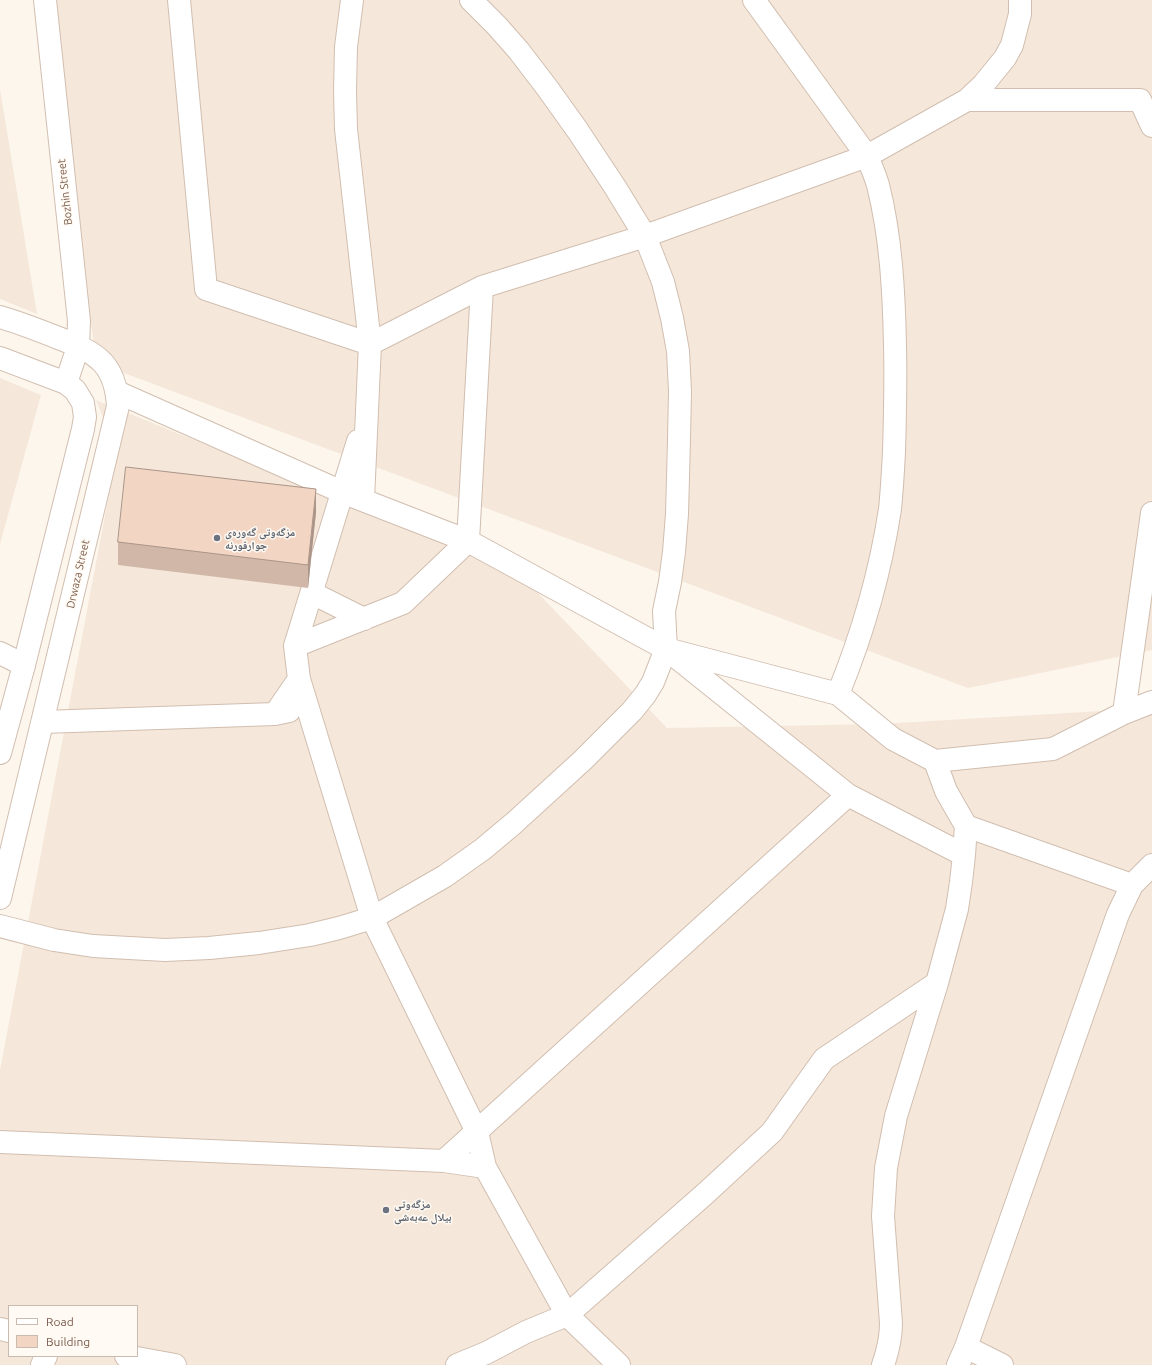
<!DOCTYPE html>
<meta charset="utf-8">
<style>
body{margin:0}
#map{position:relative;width:1152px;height:1365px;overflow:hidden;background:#fdf6ec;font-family:Ubuntu,sans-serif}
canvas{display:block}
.legend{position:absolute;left:8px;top:1305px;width:130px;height:52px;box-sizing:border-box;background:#fffaf3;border:1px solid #cabbb1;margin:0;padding:5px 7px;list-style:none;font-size:12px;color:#7a5c4d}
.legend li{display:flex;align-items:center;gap:8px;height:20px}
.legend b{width:20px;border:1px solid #cabbb1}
</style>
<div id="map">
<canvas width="1152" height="1365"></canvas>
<ul class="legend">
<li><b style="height:5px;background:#fff"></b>Road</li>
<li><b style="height:11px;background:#f3d5c3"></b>Building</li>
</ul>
</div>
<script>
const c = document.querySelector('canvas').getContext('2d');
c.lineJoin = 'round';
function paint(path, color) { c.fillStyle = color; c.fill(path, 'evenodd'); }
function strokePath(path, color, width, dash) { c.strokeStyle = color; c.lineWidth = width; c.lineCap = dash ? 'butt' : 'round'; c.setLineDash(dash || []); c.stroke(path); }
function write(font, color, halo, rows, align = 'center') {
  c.font = font + ' Ubuntu,"Noto Naskh Arabic",sans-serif'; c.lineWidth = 3; c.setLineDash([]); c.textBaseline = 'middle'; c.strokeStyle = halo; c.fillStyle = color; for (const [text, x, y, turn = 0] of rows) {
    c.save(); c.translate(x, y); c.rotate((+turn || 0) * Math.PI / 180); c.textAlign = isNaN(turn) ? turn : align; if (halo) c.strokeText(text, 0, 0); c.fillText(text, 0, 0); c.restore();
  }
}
paint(new Path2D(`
 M 41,0 L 1152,0 L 1152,650 L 968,688 L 97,363 Z
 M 0,89 L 37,314 L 0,299 Z
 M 0,378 L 41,395 L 0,544 Z
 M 96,400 L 517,571 L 667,728 L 880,724 L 1152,708 L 1152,1365 L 0,1365 L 0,1070 L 117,452 ZM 9,1306 L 137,1306 L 137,1356 L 9,1356 Z`), '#f5e8da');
const minor = new Path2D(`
 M 179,0 L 206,289 L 370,344 L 482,287
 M 352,0 L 346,47 L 345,91 L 346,129 L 370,344 L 363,500
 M 754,0 L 867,156 C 871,166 875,175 878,185 C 891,237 894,292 895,346 C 896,381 895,417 894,452 C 893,471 892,490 890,509 C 880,575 863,633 838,694
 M 967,100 L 1140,100 L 1152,126
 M 117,392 L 342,492 L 468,541 L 666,649 L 848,795 L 964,855
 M 312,593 L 364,619
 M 295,646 L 358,441
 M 674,651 L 838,694 L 893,739 L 935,761 L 946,791 L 966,826 L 964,855 L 961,882 L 957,909 L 937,983 L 896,1116 L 886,1168 L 883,1216 L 891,1323 C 891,1338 888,1351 883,1365
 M 0,653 L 24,665
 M 299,679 L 372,918 L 477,1132 L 485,1167 L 567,1315 L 619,1365
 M 1124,713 L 1152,513
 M 275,714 L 299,679 L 295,646 L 403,603 L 468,541 L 482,287 L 645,236 L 867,156 L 967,100 L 983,85 L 1005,58 L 1012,45 L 1020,14 L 1020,0
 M 43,722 L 275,714 L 289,711
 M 935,761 L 1053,749 L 1124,713 L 1152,702
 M 966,826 L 1132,885
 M 0,926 L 54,940 L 93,946 L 165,950 L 209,948 L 259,943 L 310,935 L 339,928 L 372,918 L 445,876 L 483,849 L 514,823 L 583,760 L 632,711 L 645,695 L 653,682 L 666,649 L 664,611 L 670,582 L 674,552 L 677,514 L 679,440 L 680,391 L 678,351 L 672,318 L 663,282 L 645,236 L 615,187 L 578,131 L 548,89 L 519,51 L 497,26 L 471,0
 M 0,1142 L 444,1161 L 485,1167
 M 444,1161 L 848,795
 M 0,1329 L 9,1331
 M 966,1347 L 1002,1365
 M 126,1356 L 175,1365
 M 42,1365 L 46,1356
 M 457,1365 L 486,1353 L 526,1332 L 567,1315 L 706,1193 L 772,1132 L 824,1059 L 937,983
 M 958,1365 L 966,1347 L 1118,914 L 1132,885 L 1152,865`);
const tertiary = new Path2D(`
 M 45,0 L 79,321 L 78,347 L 66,383
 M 0,317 C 21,323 41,331 61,339 C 76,345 92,351 103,363 C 114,375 117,390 118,406 L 0,898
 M 0,358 L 66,383 L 75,390 L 83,403 L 85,417 L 83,429 L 24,665 L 0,753`);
strokePath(minor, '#d1beb0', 24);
strokePath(tertiary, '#d1beb0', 24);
strokePath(minor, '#fff', 22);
strokePath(tertiary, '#fff', 22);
paint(new Path2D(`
 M 316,512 L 308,588 L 118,565 L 118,542 Z`), '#d1b7a8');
paint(new Path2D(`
 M 316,489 L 316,512 L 308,588 L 308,565 Z`), '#aa9588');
const building = new Path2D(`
 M 126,467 L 316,489 L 308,565 L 118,542 Z`);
paint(building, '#f3d5c3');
strokePath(building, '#aa9588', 1);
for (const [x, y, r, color] of [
 [217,538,4,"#6b7280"],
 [386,1210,4,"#6b7280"]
]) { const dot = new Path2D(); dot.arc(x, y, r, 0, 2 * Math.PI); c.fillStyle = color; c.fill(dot); strokePath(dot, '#fffaf3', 1.5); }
write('11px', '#7a5c4d', '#fffaf3', [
 ["Bozhin Street",65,192,-96],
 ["Drwaza Street",78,574,-77]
]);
write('bold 11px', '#5b616d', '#fffaf3', [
 ["مزگەوتی گەورەی",225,532],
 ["جوارقورنە",225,545],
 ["مزگەوتی",394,1204],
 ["بیلال عەبەشی",394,1217]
], 'left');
</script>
